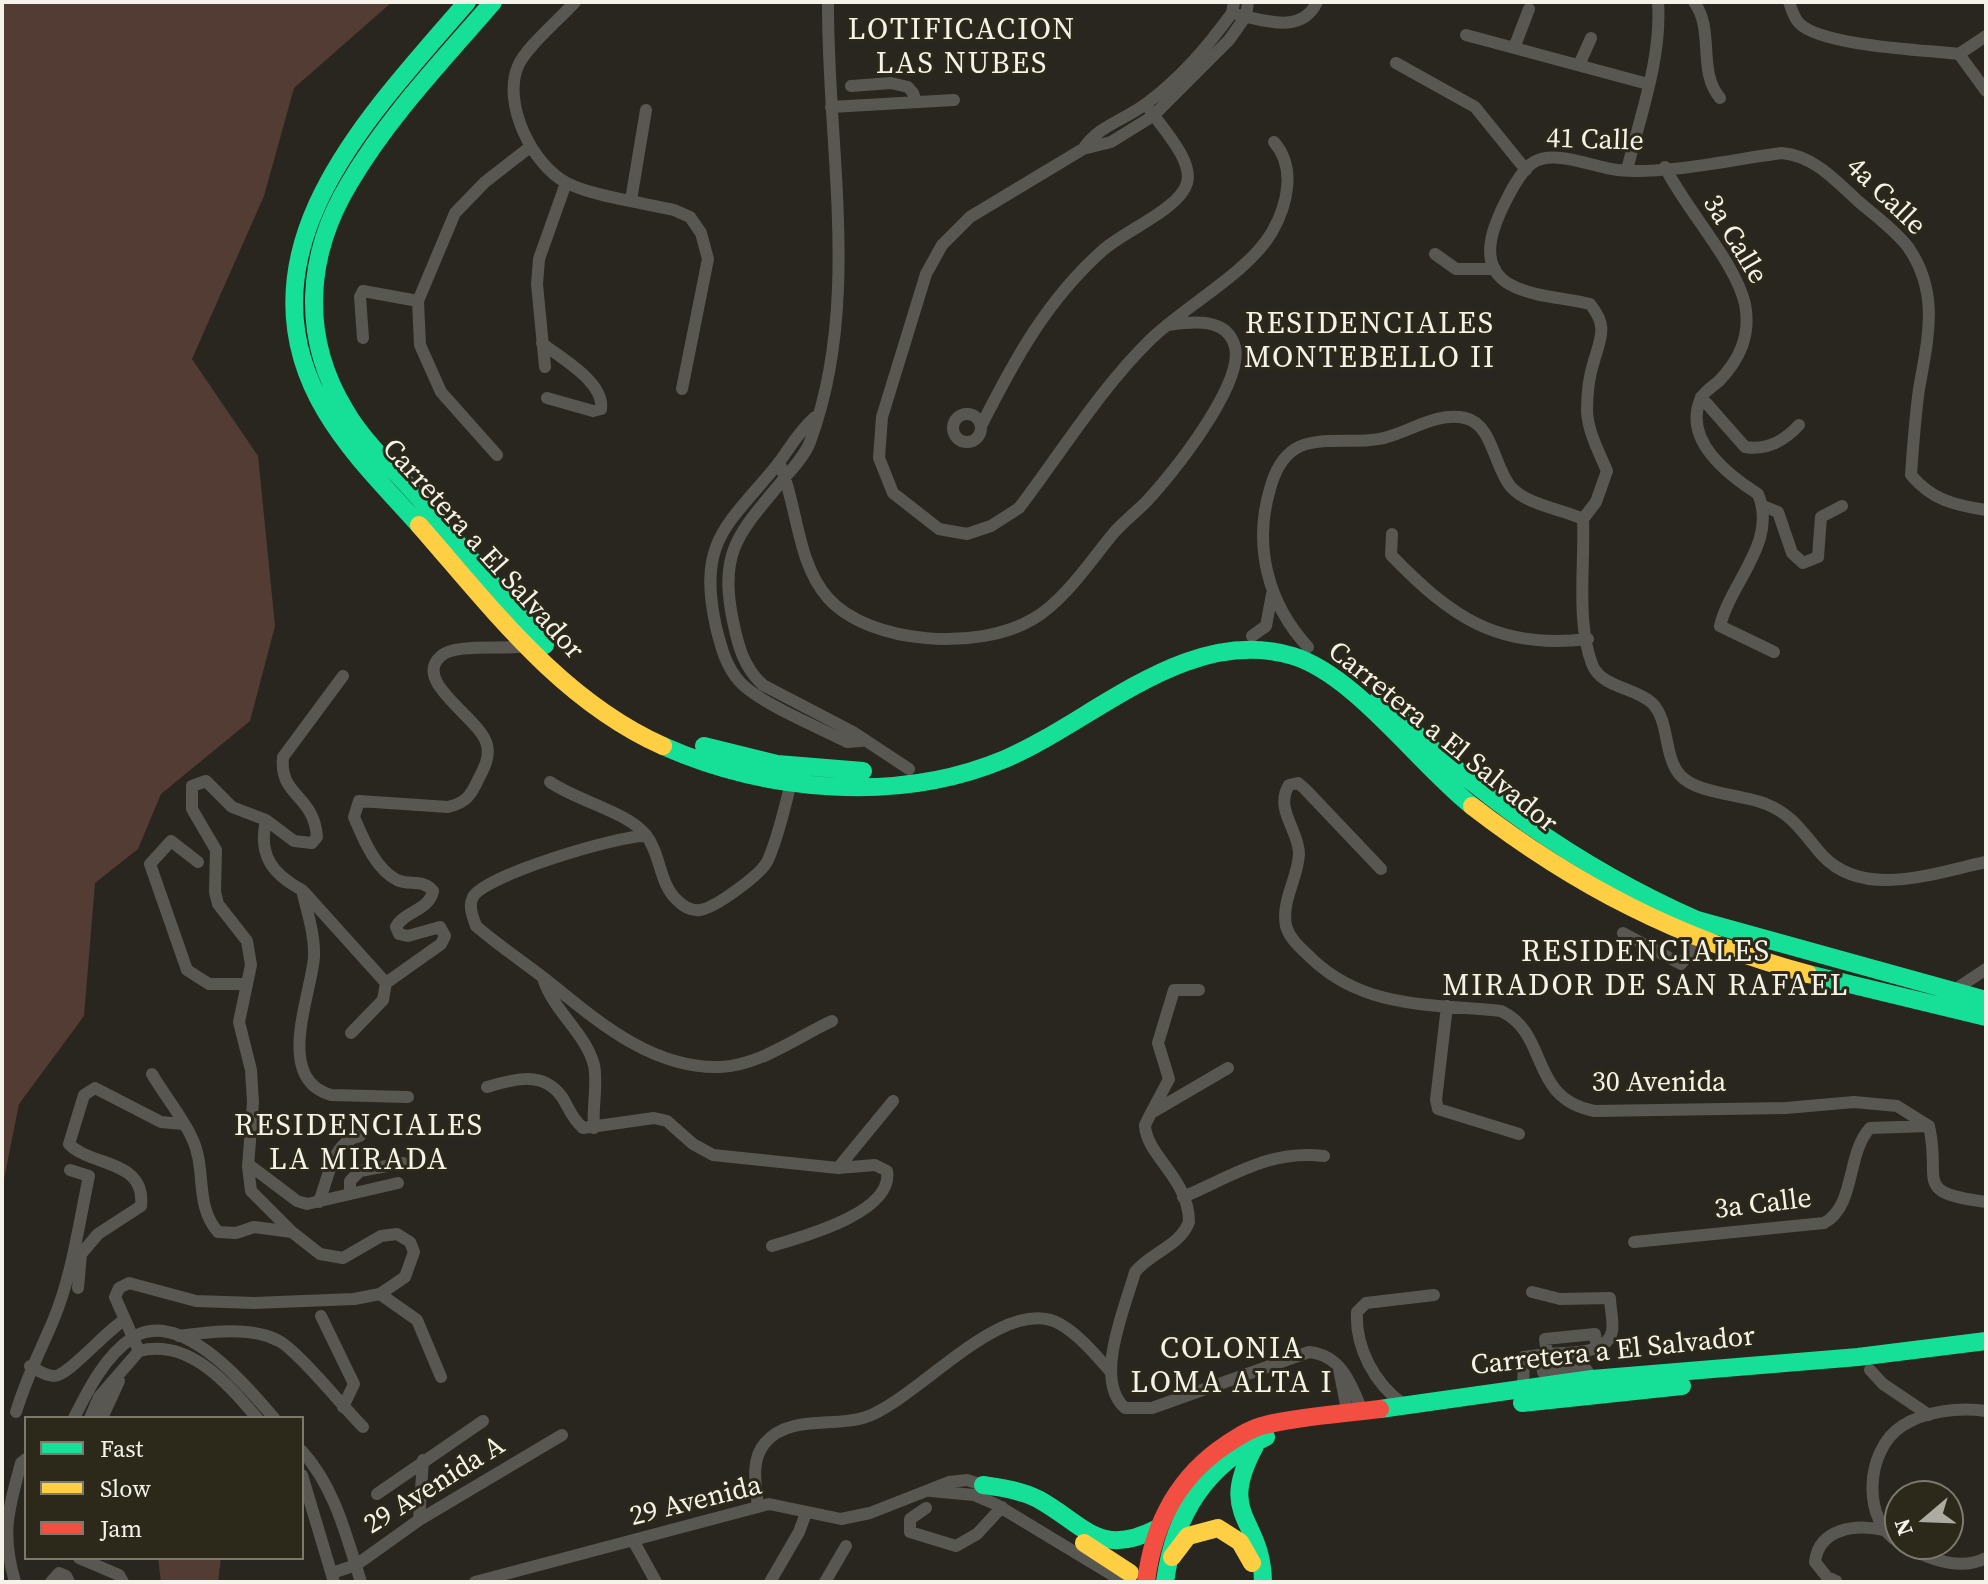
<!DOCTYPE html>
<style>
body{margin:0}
#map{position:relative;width:1988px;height:1584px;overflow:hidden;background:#28261e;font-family:"Source Serif 4",serif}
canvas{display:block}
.frame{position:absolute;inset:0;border:4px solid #f5f3e9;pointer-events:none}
.legend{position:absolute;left:24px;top:1416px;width:280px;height:144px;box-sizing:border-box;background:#2c291a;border:2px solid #7c7a6d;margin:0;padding:10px 14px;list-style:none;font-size:24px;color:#f5f3e9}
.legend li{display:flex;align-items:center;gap:16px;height:40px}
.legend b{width:40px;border:2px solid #7c7a6d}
.north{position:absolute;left:1884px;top:1480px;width:80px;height:80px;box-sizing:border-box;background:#2c291a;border:2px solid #7c7a6d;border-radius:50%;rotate:251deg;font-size:22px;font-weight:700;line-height:32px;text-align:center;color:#f5f3e9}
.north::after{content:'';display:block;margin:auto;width:28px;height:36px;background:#adaba2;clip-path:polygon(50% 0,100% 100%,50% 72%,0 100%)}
</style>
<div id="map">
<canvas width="1988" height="1584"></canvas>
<div class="frame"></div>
<ul class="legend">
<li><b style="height:10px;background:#16e098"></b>Fast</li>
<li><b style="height:10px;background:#ffcf43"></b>Slow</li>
<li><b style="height:10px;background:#f24e42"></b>Jam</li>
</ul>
<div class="north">N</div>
</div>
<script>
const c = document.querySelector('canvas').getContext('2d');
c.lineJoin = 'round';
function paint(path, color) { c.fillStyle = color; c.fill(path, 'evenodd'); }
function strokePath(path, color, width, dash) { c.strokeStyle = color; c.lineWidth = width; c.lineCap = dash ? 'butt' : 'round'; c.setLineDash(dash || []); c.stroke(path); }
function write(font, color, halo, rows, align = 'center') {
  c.font = font + ' "Source Serif 4",serif'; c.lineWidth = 6; c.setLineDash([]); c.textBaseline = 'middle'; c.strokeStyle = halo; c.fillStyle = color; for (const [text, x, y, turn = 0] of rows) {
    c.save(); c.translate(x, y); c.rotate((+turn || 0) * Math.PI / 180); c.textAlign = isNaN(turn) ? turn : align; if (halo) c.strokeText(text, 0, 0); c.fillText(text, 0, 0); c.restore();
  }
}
paint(new Path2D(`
 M 2,2 L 392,2 L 294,88 L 264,196 L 192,359 L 258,456 L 275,626 L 250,721 L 161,794 L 138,849 L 95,883 L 84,1016 L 19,1104 L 2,1189 Z
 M 158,1558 L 221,1558 L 218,1582 L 161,1582 Z`), '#533c34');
strokePath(new Path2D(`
 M 575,2 C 560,19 526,47 518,66 C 502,103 532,165 567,183 C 592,196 645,203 674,210 L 690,217 L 701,233 L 708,259 L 682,389
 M 828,2 C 827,147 862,302 810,442 C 804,457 792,469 782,481 C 740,532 718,551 733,621 C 738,646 744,668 763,685 L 853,732 L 909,769
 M 1248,2 L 1246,16 L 1229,40 L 1153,116 L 1111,142 L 1083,149 L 970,217 L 942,245 L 926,274 L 882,417 L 879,458 L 893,493 L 939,529 L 967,534 L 991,526 L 1019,508 C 1061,453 1100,389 1150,340 C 1185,306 1249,272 1272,232 C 1288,204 1296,167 1274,142
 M 1694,2 C 1715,30 1697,71 1720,98
 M 1789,2 C 1792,10 1794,19 1800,24 C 1823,46 1925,50 1959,54 L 1986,36
 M 1239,15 C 1266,21 1302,34 1317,2
 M 1466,35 L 1648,84
 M 1514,48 L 1529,9
 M 1959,54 L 1986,91
 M 1396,63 L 1475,107 L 1526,170
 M 1579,65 L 1591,38
 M 851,86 L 891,83 L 908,87 L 913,93 L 916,102
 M 831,107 L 954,100
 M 1083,149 C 1099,125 1125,120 1147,103 C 1181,78 1207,47 1232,13 L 1234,2
 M 1665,167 C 1686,210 1735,261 1745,304 C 1751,335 1740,359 1719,381 C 1714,385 1704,392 1701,398 C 1682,440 1728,475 1758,494 C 1778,542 1731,581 1720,626 L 1774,652
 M 1627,170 C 1640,116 1662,58 1658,2
 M 631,200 L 646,110
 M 1435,254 L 1456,269 L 1495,269
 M 363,338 L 360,297 L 363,291 L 418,301
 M 542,343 C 560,358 605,382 601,409 L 593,411 L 547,398
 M 545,367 L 537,284 L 539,259 L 566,183
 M 1701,397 L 1745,447 C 1767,451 1784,441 1799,425
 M953 428a14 14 0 1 1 28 0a14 14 0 1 1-28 0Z
 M 815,417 C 798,432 790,448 777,465 C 727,526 697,541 716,627 C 721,647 726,667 740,682 C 761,704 818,727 847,742 L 861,741
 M 981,426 C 1014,361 1046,301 1102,251 C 1122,232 1180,209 1187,183 C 1194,159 1158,124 1146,104
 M 497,455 L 441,392 L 420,345 L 418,301 L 455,213 L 485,182 L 530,147
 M 779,462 C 798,505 796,562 828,598 C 870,645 980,651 1033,619 C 1064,601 1089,563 1112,535 C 1122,523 1135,513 1146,502 C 1172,475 1244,384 1235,347 C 1227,316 1190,322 1167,325
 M 1763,506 L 1778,512 L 1792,553 L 1803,563 L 1818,557 L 1821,517 L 1842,506
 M 1583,519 L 1596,502 L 1607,471 C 1599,452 1588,432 1587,411 C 1587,396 1589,376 1594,361 C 1601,337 1608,326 1590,304 C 1555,294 1481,299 1491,241 C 1494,222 1517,172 1534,162 C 1556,149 1595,168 1618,170 C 1665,175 1734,159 1782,153 C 1814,156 1835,180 1858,201 C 1874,215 1895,230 1908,247 C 1940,293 1928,338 1919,389 C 1915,418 1913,446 1911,475 C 1932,500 1954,505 1986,510
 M 1583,519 C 1585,565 1576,621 1592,664 C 1601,688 1635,687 1652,703 C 1670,721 1663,755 1680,775 C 1696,794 1743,794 1766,804 C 1794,815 1804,835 1823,856 C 1865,900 1937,872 1986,862
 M 1392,534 L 1391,555 C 1451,617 1498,650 1588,639
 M 1252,636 L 1266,626 L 1272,594
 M 1308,647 C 1268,604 1253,546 1270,489 C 1274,474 1281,458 1295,449 C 1316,435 1358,445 1384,438 C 1412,431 1436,412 1465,418 C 1493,424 1494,468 1511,487 C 1527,505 1561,509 1583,519
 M 550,782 C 577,801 626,811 646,835 C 661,854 659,885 678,901 C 684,907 691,911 700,910 C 715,908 762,874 768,860 C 779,835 784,809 791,783
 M 266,820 C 258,855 272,874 302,890 C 307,911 315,935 314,957 C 311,996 274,1079 331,1095 L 408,1097
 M 646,836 C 620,835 485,875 473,897 C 468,906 473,917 476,926 C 498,945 522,961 544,978 C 595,1019 650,1069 720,1067 C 759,1066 797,1037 832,1021
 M 198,862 L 171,841 L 150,864 L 187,970 L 209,984 L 246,984
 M 1381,869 L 1305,789 L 1298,783 L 1289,785 C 1274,809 1299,830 1299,854 C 1298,878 1281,901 1286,926 C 1290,940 1302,949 1312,959 C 1365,1009 1431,1004 1501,1011 C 1550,1034 1528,1098 1594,1111 L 1786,1108 L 1854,1102 L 1897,1106 L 1929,1126 C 1942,1182 1911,1192 1986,1202
 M 304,892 L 386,983
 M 1623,933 L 1681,964 L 1699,941
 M 543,978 C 553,1011 585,1032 594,1065 C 598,1084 592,1108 594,1128
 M 1956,989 L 1986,969
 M 1447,1006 L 1436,1100 L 1438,1109 L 1519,1134
 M 351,1033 L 383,1000 L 386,983 L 441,944 L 445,936 L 440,927 L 408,936 L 399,934 L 396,927 C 404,911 429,911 433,891 C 422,878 410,886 397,880 C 375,869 363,838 354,817 L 359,801 L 448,807 C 466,803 471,795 478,780 C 484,768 490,758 487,745 C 481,718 411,682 441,656 C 455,643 504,650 525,646
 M 1228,1068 L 1151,1113 L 1145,1125 C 1146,1156 1189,1178 1189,1222 C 1179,1247 1151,1252 1135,1272 C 1125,1308 1093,1380 1125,1408 L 1152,1408 L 1309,1352 C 1340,1355 1350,1381 1361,1408
 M 487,1087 C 514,1079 543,1070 562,1097 C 569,1108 572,1119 583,1128 L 654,1118 L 667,1121 L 693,1144 L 713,1155 L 838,1168 L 875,1165 L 887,1171 C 894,1213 801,1237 772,1246
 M 1151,1113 L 1169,1079 L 1158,1043 L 1174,990 L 1199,990
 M 248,1164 L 297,1201 L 307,1204 L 398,1183
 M 838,1168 L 893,1101
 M 350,1193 L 350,1181 L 360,1171 L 403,1163
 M 1183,1197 C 1231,1177 1270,1149 1324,1156
 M 319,1202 C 328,1179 333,1140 360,1136
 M 292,1232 L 251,1191 L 248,1167 L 253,1102 L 251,1070 L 239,1022 L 251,965 L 247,941 L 218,904 L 215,892 L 216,850 L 192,809 L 192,786 L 206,781 L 232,807 L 266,820 L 294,841 L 312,843 L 317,837 C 314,794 279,797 283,757 L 343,676
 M 1634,1242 L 1824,1223 C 1856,1206 1846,1154 1870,1128 L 1929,1126
 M 78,1288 L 81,1254 L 98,1234 L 141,1206 C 146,1159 91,1167 69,1144 L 84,1095 L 95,1088 L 161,1122 L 183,1124
 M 1532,1292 L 1560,1299 L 1610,1298 C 1610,1308 1614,1322 1612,1331 C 1608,1356 1565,1352 1547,1354
 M 380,1294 L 417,1320 L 441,1377
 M 321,1316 L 354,1384 L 343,1407
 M 179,1336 C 210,1332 251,1326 279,1341 C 299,1352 344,1408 363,1427
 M 139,1351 L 115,1297 L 119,1288 L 129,1283 L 196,1301 L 254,1303 L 354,1299 L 380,1294 L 405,1277 L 414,1252 L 410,1242 L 397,1234 L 381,1236 L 343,1258 L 320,1254 L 292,1232 L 254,1227 L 236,1233 L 218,1232 C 194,1205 207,1169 192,1138 C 182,1116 164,1095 152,1074
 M 1539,1355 L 1543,1372 L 1586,1369 L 1592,1379
 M 30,1366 C 37,1370 45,1376 54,1376 C 67,1377 106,1331 123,1321
 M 1339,1369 L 1347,1410
 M 1870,1370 L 1883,1384 L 1929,1415
 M 1523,1388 L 1524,1357 L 1547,1354 L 1545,1339 L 1595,1334 L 1597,1349
 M 1403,1404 C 1375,1384 1355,1348 1357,1312 L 1366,1303 L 1434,1295
 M 16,1412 C 27,1376 39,1354 53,1321 C 72,1276 79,1223 89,1176 L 70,1170
 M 74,1418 C 88,1390 105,1356 132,1338 C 181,1306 247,1387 274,1418
 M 90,1418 L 99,1397 L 139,1351 C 189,1338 227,1383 257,1418
 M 102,1418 L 119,1381
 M 302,1451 C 335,1488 346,1535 361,1582
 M 302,1475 L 334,1582
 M 931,1491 L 974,1495 L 995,1504 L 1124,1582
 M 377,1494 L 483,1421
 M 758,1507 C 756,1486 750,1460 765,1443 C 788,1415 833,1427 863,1418 C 915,1403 1003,1292 1060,1324 C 1079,1335 1095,1354 1109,1370
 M 926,1508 L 910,1519 L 910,1532 L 956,1546 L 977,1534 L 1002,1507
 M 419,1520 L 423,1460
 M 634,1542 L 656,1582
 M 1900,1543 C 1861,1521 1865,1450 1902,1426 C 1925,1411 1959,1407 1986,1411
 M 1902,1544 C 1926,1558 1959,1572 1986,1558
 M 79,1558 L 119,1575 L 123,1582
 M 332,1573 L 356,1565 L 419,1520 L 562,1435
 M 1836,1581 L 1827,1577 L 1815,1562 C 1819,1528 1856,1524 1883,1530
 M 15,1582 C 1,1533 8,1511 21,1463 L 26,1459
 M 51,1582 L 59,1573 L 66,1576 L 69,1582
 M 475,1582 L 769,1504 L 841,1519 L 870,1513 L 949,1482 L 967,1480 L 983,1485
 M 770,1582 L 799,1532 L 806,1513
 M 825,1582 L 846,1546`), '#595751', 12);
strokePath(new Path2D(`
 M 493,2 C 443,60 389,116 350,182 C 306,254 300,336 345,410 C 363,442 395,470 419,498 C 461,547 503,596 545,645
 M 419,525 C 387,489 351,454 326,412 C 231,253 369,116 467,2
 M 1379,698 C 1473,792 1575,866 1697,920 L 1986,1000
 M 663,746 C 767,792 898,804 1005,759 C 1094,721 1188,624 1293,656 C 1355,675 1418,763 1472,806
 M 704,746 L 777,764 L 863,771
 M 1808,974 L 1986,1017
 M 1522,1403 L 1682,1386
 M 1380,1409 L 1592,1379 L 1858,1357 L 1986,1341
 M 1255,1446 C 1216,1518 1262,1516 1263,1582
 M 983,1485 C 1003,1488 1020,1490 1038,1499 C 1085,1525 1099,1558 1156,1529
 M 1165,1582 C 1174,1516 1205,1465 1266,1437`), '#16e098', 18);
strokePath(new Path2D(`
 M 419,525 C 491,607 560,700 663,746
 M 1472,806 C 1577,887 1680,939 1808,974
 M 1084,1543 L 1130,1573
 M 1172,1557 L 1188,1536 L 1218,1528 L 1240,1542 L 1252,1563`), '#ffcf43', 18);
strokePath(new Path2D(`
 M 1146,1582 C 1153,1525 1177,1477 1227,1444 C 1238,1437 1251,1428 1265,1425 C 1302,1416 1342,1414 1380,1409`), '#f24e42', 18);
write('28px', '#f5f3e9', '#2c291a', [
 ["41 Calle",1595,141,2],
 ["4a Calle",1885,197,44],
 ["3a Calle",1734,240,59],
 ["Carretera a El Salvador",482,550,48],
 ["Carretera a El Salvador",1442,738,39],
 ["30 Avenida",1659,1084],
 ["3a Calle",1763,1205,-7],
 ["Carretera a El Salvador",1613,1352,-6],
 ["29 Avenida A",435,1486,-32],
 ["29 Avenida",696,1502,-14]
]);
c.letterSpacing = '2px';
write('30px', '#f5f3e9', '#2c291a', [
 ["LOTIFICACION",962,31],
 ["LAS NUBES",962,65],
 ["RESIDENCIALES",1370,325],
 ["MONTEBELLO II",1370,359],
 ["RESIDENCIALES",1646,953],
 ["MIRADOR DE SAN RAFAEL",1646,987],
 ["RESIDENCIALES",359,1127],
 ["LA MIRADA",359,1161],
 ["COLONIA",1232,1350],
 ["LOMA ALTA I",1232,1384]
]);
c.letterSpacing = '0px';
</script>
